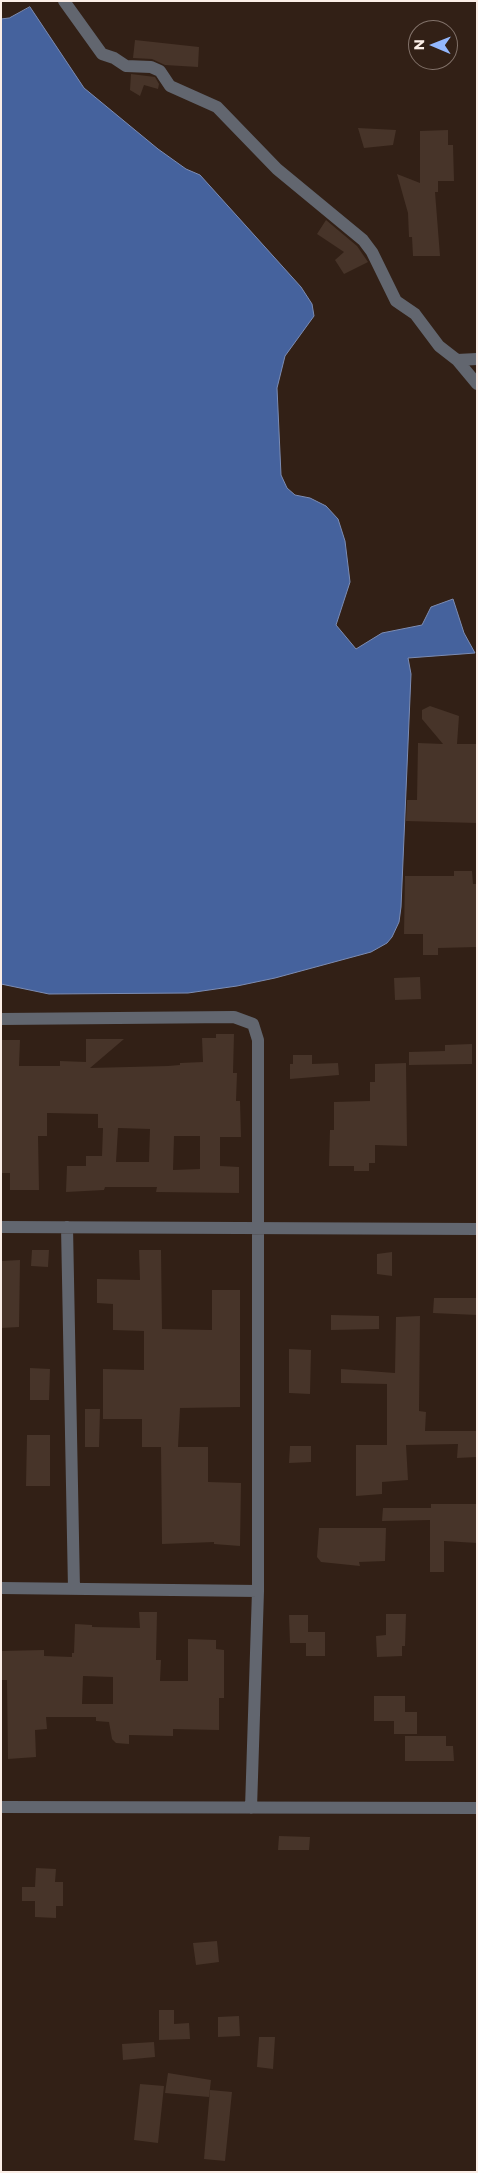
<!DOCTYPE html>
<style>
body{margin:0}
#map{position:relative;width:478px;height:2173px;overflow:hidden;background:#322016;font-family:Montserrat,sans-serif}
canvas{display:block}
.frame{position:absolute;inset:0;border:2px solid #fbeee7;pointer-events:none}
.north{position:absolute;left:408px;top:20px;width:50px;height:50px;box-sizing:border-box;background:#322016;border:1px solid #82726a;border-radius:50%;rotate:271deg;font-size:14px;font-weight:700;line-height:20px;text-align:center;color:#fbeee7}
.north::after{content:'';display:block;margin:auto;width:18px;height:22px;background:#93b7fd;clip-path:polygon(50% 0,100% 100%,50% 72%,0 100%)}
</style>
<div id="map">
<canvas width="478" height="2173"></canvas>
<div class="frame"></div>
<div class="north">N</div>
</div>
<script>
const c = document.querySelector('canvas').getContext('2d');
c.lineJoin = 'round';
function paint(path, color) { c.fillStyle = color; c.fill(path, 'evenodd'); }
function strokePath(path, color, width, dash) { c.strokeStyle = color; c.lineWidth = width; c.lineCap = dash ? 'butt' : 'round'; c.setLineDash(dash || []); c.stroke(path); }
const water = new Path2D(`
 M 30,7 L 84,88 L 158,149 L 186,169 L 200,175 L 301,287 L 312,304 L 314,316 L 285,356 L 277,388 L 281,475 L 287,488 L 295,495 L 310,498 L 326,506 L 338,519 L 345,541 L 350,582 L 336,625 L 356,649 L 382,633 L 422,625 L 431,607 L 453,599 L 464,633 L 475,653 L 408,658 L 411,674 L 401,907 L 399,922 L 392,937 L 387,943 L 371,952 L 275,978 L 237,986 L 188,993 L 49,994 L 1,984 L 1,19 L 9,18 Z`);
paint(water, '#45629d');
strokePath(water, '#7c8cb3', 1);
paint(new Path2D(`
 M 135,40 L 199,47 L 198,67 L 165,65 L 152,59 L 133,58 Z
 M 131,74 L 155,77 L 159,84 L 158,89 L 144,85 L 140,96 L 130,90 Z
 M 358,128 L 396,130 L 393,145 L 364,148 Z
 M 448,130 L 448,145 L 453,145 L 454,181 L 438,181 L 438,192 L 435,192 L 440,256 L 413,256 L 412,237 L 409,237 L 408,213 L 397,174 L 420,183 L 420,131 Z
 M 326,220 L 357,246 L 368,262 L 344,274 L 335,260 L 344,252 L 317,234 Z
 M 430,706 L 459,716 L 457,744 L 477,744 L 477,823 L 406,821 L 407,800 L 417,800 L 418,743 L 443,744 L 422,719 L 422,710 Z
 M 454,871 L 472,871 L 473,884 L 477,884 L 477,947 L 438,948 L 438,955 L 423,955 L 423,934 L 404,934 L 405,876 L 454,876 Z
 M 420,977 L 421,999 L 395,1000 L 394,978 Z
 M 216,1034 L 234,1034 L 233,1073 L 237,1073 L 236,1101 L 240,1101 L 241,1137 L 220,1137 L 220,1166 L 239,1167 L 239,1193 L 156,1192 L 157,1187 L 105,1187 L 104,1190 L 66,1192 L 67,1166 L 86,1166 L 86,1156 L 102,1156 L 103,1128 L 98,1128 L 98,1114 L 47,1113 L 47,1136 L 38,1136 L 39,1190 L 10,1190 L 10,1173 L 1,1173 L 1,1040 L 20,1040 L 19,1066 L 60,1066 L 60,1061 L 86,1062 L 86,1039 L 124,1039 L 90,1068 L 168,1066 L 180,1065 L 180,1063 L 203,1062 L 202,1038 L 216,1038 ZM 118,1128 L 150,1129 L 149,1162 L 116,1162 ZM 174,1136 L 200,1136 L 200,1169 L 173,1170 Z
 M 472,1044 L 472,1064 L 409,1065 L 409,1052 L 445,1051 L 445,1045 Z
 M 293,1055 L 312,1055 L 312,1064 L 338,1063 L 339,1075 L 290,1079 L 290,1064 L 293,1064 Z
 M 406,1063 L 407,1146 L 375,1145 L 375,1163 L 369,1163 L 369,1171 L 354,1171 L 354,1166 L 329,1166 L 330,1130 L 334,1130 L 334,1102 L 370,1101 L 370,1082 L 375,1082 L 375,1064 Z
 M 32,1250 L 49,1250 L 48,1267 L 31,1266 Z
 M 139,1250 L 161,1250 L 162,1329 L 212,1330 L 212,1290 L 240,1290 L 240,1407 L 180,1408 L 178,1447 L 208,1447 L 208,1482 L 241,1483 L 240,1546 L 214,1544 L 214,1542 L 162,1544 L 161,1447 L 142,1447 L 142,1419 L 103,1419 L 103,1369 L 144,1370 L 144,1331 L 113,1330 L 113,1304 L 97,1303 L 97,1279 L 140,1280 Z
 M 392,1252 L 392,1276 L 377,1274 L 377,1254 Z
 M 20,1260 L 19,1327 L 1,1328 L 1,1261 Z
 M 434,1298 L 477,1298 L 477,1315 L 433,1313 Z
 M 331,1315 L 379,1316 L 379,1329 L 331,1330 Z
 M 420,1316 L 419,1411 L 426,1412 L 425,1431 L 477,1431 L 477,1457 L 457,1458 L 458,1444 L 406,1445 L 408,1480 L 382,1482 L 382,1494 L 356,1496 L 356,1445 L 387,1445 L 387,1384 L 341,1383 L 341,1369 L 395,1373 L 396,1317 Z
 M 289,1349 L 311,1350 L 310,1394 L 289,1393 Z
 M 30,1368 L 50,1369 L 49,1400 L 30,1400 Z
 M 85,1409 L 100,1409 L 99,1447 L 85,1447 Z
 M 27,1435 L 50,1435 L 50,1486 L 26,1486 Z
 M 290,1446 L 311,1446 L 311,1462 L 289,1463 Z
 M 431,1504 L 477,1504 L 477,1543 L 444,1541 L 444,1572 L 430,1572 L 430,1520 L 382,1521 L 383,1508 L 431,1508 Z
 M 319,1528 L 386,1528 L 385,1561 L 359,1562 L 360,1566 L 321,1562 L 317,1557 Z
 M 139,1612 L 157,1612 L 156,1660 L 161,1660 L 160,1681 L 188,1681 L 188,1639 L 216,1640 L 216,1649 L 224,1650 L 224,1698 L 219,1698 L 219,1730 L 173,1729 L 173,1736 L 129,1735 L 129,1744 L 116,1743 L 112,1739 L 109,1722 L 96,1721 L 96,1717 L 46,1717 L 47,1729 L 35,1730 L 36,1757 L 8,1759 L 7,1680 L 1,1680 L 1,1651 L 44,1650 L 44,1656 L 72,1657 L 72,1653 L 74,1653 L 75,1624 L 92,1625 L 92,1627 L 140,1628 ZM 83,1676 L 113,1677 L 113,1704 L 82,1704 Z
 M 386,1614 L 406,1614 L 405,1646 L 402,1646 L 402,1656 L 377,1657 L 376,1636 L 386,1635 Z
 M 289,1615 L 308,1615 L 308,1632 L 325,1632 L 325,1656 L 306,1656 L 306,1643 L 290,1643 Z
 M 374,1696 L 405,1696 L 405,1712 L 417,1712 L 417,1734 L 394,1734 L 394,1721 L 374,1721 Z
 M 405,1736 L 446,1736 L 446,1746 L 453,1746 L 454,1761 L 405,1761 Z
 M 279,1836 L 310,1837 L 309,1850 L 278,1850 Z
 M 36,1868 L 56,1869 L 55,1882 L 63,1882 L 63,1906 L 56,1906 L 56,1918 L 35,1917 L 35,1901 L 22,1901 L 22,1887 L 35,1887 Z
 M 217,1941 L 219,1962 L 196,1965 L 193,1943 Z
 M 159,2010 L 174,2010 L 174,2024 L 189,2023 L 190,2039 L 159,2040 Z
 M 239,2016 L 240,2036 L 218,2037 L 218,2017 Z
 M 259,2037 L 275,2037 L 273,2069 L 257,2067 Z
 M 154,2042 L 155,2057 L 123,2060 L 122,2044 Z
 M 168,2073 L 211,2080 L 209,2097 L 165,2093 Z
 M 140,2084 L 164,2086 L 158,2143 L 134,2140 Z
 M 210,2090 L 232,2092 L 225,2161 L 204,2159 Z`), '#473429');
strokePath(new Path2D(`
 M 64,1 L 102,54 L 114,58 L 126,66 L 151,67 L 160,71 L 170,86 L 217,107 L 277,169 L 363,240 L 372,252 L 396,301 L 415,314 L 439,346 L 457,360 L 477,384
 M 457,360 L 477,359
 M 1,1019 L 234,1017 L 253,1024 L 258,1040 L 258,1591 L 251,1808
 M 1,1227 L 477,1229
 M 67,1227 L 74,1589
 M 1,1588 L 258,1591
 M 1,1807 L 477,1808`), '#62666f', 12);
</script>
